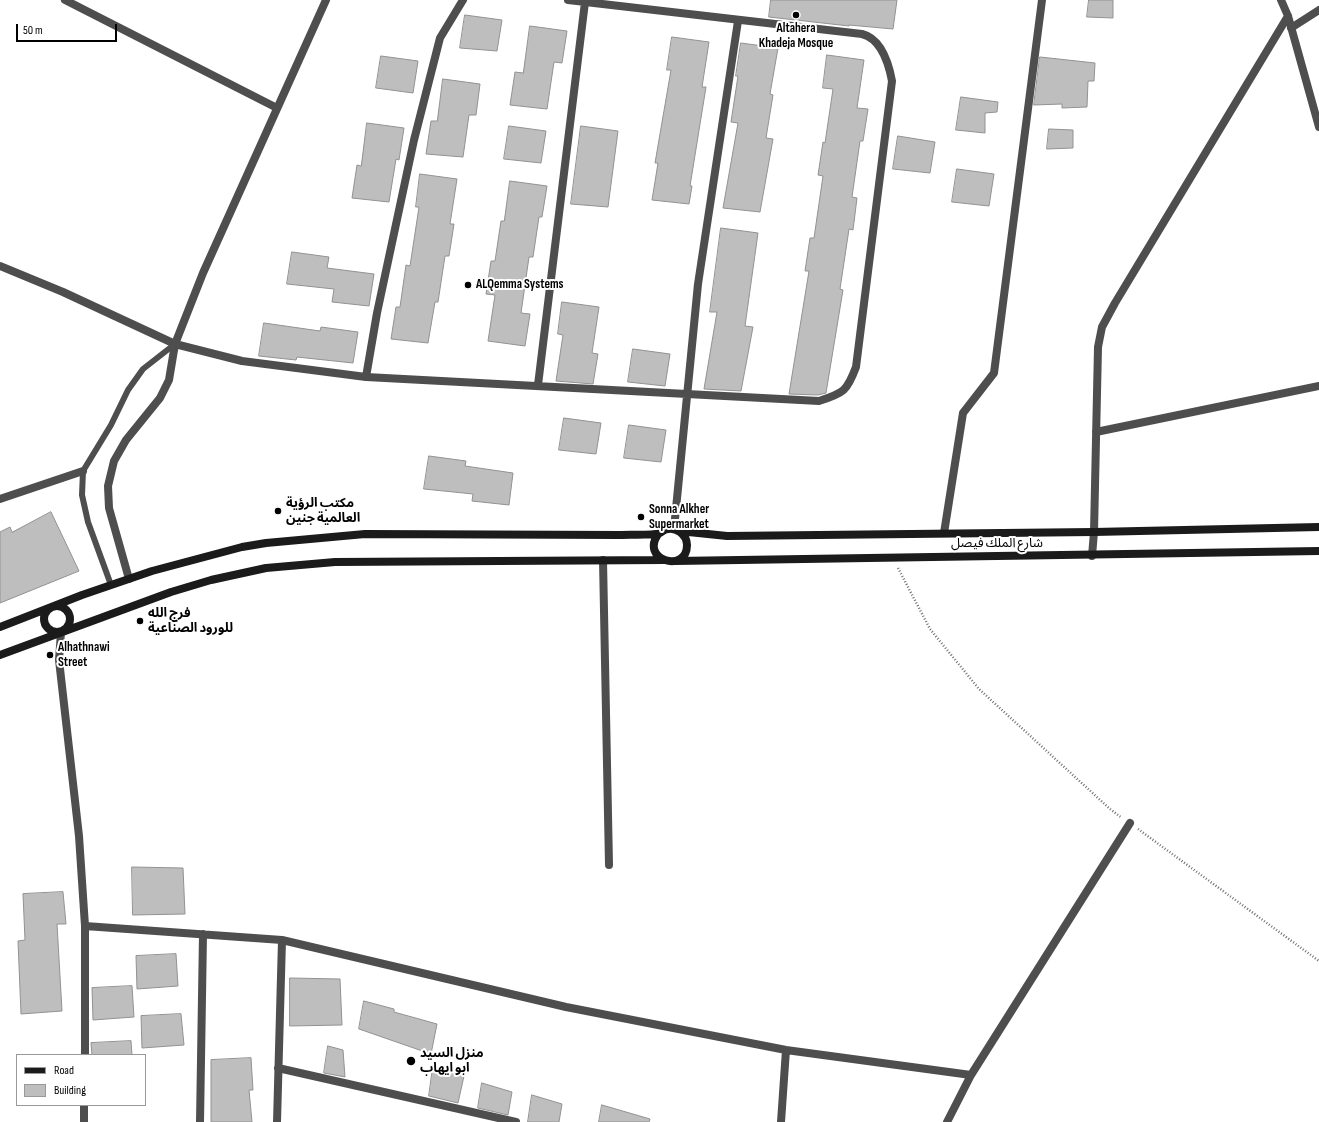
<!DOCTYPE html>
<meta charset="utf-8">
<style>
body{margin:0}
#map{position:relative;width:1319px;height:1122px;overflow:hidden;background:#fff;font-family:"Sofia Sans Condensed",sans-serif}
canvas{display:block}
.legend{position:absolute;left:16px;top:1054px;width:130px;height:52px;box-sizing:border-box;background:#fff;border:1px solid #999;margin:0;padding:5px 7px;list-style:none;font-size:12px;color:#000}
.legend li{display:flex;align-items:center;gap:8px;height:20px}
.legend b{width:20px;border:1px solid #999}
.scale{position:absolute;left:16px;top:24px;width:101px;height:18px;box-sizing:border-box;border:2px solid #000;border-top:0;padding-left:5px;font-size:12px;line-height:14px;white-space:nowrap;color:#000;-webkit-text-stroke:3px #fff;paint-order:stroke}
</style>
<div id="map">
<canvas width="1319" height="1122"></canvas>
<ul class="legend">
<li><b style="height:5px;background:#1b1b1b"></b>Road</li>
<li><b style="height:11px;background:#bebebe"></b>Building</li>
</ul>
<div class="scale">50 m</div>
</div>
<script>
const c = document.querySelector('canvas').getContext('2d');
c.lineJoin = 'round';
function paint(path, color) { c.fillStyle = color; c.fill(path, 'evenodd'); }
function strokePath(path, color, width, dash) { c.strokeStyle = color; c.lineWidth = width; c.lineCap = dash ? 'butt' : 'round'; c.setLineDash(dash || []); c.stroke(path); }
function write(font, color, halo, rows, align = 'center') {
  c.font = font + ' "Sofia Sans Condensed","Noto Sans Arabic",sans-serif'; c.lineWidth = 4; c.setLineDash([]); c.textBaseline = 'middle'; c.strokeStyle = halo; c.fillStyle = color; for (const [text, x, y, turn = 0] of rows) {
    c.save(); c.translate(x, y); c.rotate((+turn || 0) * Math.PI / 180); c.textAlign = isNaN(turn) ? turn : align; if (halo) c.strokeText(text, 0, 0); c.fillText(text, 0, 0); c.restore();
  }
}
const building = new Path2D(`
 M 771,0 L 897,0 L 893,29 L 849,25 L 849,26 L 769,17 Z
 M 1089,0 L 1113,0 L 1113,18 L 1087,17 Z
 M 465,15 L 502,20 L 497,51 L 460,48 Z
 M 530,26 L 567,31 L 562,63 L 554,62 L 547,109 L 510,105 L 515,72 L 523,73 Z
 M 672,37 L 709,42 L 702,87 L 706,87 L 690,186 L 692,186 L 689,204 L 652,200 L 658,163 L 655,163 L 671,70 L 667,70 Z
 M 741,43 L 778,48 L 770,94 L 773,95 L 766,138 L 773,139 L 760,212 L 723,208 L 738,123 L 731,122 L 738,76 L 736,76 Z
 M 827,55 L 864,60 L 857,108 L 868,109 L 863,141 L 860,141 L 852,197 L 857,198 L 853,230 L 849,229 L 840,289 L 843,290 L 826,393 L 818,395 L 789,394 L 809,271 L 805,271 L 810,238 L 814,238 L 823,176 L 818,175 L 823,142 L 825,143 L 833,89 L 823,88 Z
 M 381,56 L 418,61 L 413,93 L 376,88 Z
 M 1040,57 L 1095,63 L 1094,81 L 1088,81 L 1087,107 L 1062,108 L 1062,104 L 1034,105 Z
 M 443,79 L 480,84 L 476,115 L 469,115 L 463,157 L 426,154 L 431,121 L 437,121 Z
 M 961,97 L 998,102 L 997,112 L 985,113 L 985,133 L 956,130 Z
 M 367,123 L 404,128 L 399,160 L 396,159 L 389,202 L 352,198 L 357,165 L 361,166 Z
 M 509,126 L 546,131 L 541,163 L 504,159 Z
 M 581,126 L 618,131 L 608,207 L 571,204 Z
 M 1049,129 L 1073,130 L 1073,148 L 1047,149 Z
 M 898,136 L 935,142 L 930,173 L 893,169 Z
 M 957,169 L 994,174 L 989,206 L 952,202 Z
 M 420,174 L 457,179 L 450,224 L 454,224 L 449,256 L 445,256 L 438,302 L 435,302 L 428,343 L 391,339 L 396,307 L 400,307 L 406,265 L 410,266 L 419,207 L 416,207 Z
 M 510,181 L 547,186 L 542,217 L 539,217 L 533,257 L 529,257 L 521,313 L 530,314 L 525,346 L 488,341 L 495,295 L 486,294 L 491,261 L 495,261 L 501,221 L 504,221 Z
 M 721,228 L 758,233 L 745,326 L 753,327 L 741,391 L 704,389 L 717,312 L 710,312 Z
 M 292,252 L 329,257 L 327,268 L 374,274 L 369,306 L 332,302 L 334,289 L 287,284 Z
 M 562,302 L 599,307 L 592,353 L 598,354 L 593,384 L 556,381 L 563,335 L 558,334 Z
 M 264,323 L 320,331 L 321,327 L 358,332 L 353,363 L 297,357 L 296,360 L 259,356 Z
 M 633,349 L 670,354 L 665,386 L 628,382 Z
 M 564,418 L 601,423 L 596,454 L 559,450 Z
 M 629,425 L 666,430 L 661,462 L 624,458 Z
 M 429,456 L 466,461 L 465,466 L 513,473 L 509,505 L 472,501 L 473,494 L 424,489 Z
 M 51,512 L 79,571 L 0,603 L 0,532 L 10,527 L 12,532 Z
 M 132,867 L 183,868 L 185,914 L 133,915 Z
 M 63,892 L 66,924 L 57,924 L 62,1011 L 21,1014 L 18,941 L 25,940 L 23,894 Z
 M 176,954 L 178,986 L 137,989 L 136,956 Z
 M 290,978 L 340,979 L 342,1025 L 290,1026 Z
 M 132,986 L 134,1017 L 93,1020 L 92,988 Z
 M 364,1001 L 394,1009 L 394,1012 L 437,1024 L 431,1054 L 359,1029 Z
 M 181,1014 L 184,1045 L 142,1048 L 141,1016 Z
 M 131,1041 L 132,1055 L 92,1055 L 91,1043 Z
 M 328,1046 L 343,1050 L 345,1077 L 324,1073 Z
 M 251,1058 L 253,1090 L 249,1090 L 252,1122 L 211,1122 L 211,1060 Z
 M 433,1067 L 464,1076 L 458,1103 L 429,1096 Z
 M 482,1083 L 512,1092 L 508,1115 L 478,1108 Z
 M 532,1095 L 562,1104 L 559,1122 L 528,1122 Z
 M 602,1105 L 650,1119 L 649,1122 L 599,1122 Z`);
paint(building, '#bebebe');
strokePath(building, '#929292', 1);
strokePath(new Path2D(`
 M 898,568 L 930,629 L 979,689 L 1110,809 L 1122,818
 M 1138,829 L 1319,961`), '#707070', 2.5, [1, 2]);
strokePath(new Path2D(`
 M 111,585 L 88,522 L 82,495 L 83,471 L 111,425 L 128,390 L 143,369 L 175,344`), '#4e4e4e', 6);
strokePath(new Path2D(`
 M 65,0 L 277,108
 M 463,0 L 440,38 L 414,140 L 377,313 L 366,377 L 819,401 C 844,393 847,391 856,367 L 892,81 C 889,65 882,39 862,34 L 568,0
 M 1281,0 L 1288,16 L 1319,127
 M 1291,28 L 1319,10
 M 0,266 L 63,292 L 175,344 L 242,361 L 366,377
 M 538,385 L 585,2
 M 1096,432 L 1319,386
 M 0,499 L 83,471
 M 674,529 L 698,284 L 738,21
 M 944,533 L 963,413 L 994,373 L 1042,0
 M 1092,556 L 1094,532 L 1098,347 L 1102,327 L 1115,303 L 1288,16
 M 603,560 L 609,865
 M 129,579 L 109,508 L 108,486 L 114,461 L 126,440 L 160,398 L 169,380 L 175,344 L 203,273 L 326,0
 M 61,632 L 59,660 L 79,836 L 85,926 L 85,1055
 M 85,926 L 282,940
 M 278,1068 L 516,1122
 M 84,1122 L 84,1105
 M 200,1122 L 203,934
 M 277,1122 L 282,940 L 566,1007 L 786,1050 L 971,1075
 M 781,1122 L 786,1050
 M 947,1122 L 971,1075 L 1130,823`), '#4e4e4e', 8);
strokePath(new Path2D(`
 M 679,531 L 727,536 L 1094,532 L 1319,527
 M 675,561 L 1319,551
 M44 619a13 13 0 1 1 26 0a13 13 0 1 1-26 0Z
 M 0,627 L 82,595 L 152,571 L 242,547 L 266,543 L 365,534 L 620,535 C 630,534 650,536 660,533 C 663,531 665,529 668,529 C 672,528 677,530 680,532 C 684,535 687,540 687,545 C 687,574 638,560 659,533
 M 0,655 L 171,592 L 211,580 L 266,568 L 335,562 L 664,560`), '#1b1b1b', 8);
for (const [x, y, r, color] of [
 [796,15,4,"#000"],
 [468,285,4,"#000"],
 [278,511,4,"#000"],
 [641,517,4,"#000"],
 [140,621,4,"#000"],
 [50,655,4,"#000"],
 [411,1061,5,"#000"]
]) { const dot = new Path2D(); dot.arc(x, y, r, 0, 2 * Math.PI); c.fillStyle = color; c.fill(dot); strokePath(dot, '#fff', 1.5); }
write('bold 13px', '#000', '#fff', [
 ["Altahera",796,29,"center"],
 ["Khadeja Mosque",796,44,"center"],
 ["ALQemma Systems",476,285],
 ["مكتب الرؤية",286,504],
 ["العالمية جنين",286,519],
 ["Sonna Alkher",649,510],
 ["Supermarket",649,525],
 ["فرج الله",148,614],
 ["للورود الصناعية",148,629],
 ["Alhathnawi",58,648],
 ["Street",58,663],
 ["منزل السيد",420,1054],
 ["ابو ايهاب",420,1069]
], 'left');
write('13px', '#000', '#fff', [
 ["شارع الملك فيصل",997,544]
]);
</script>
